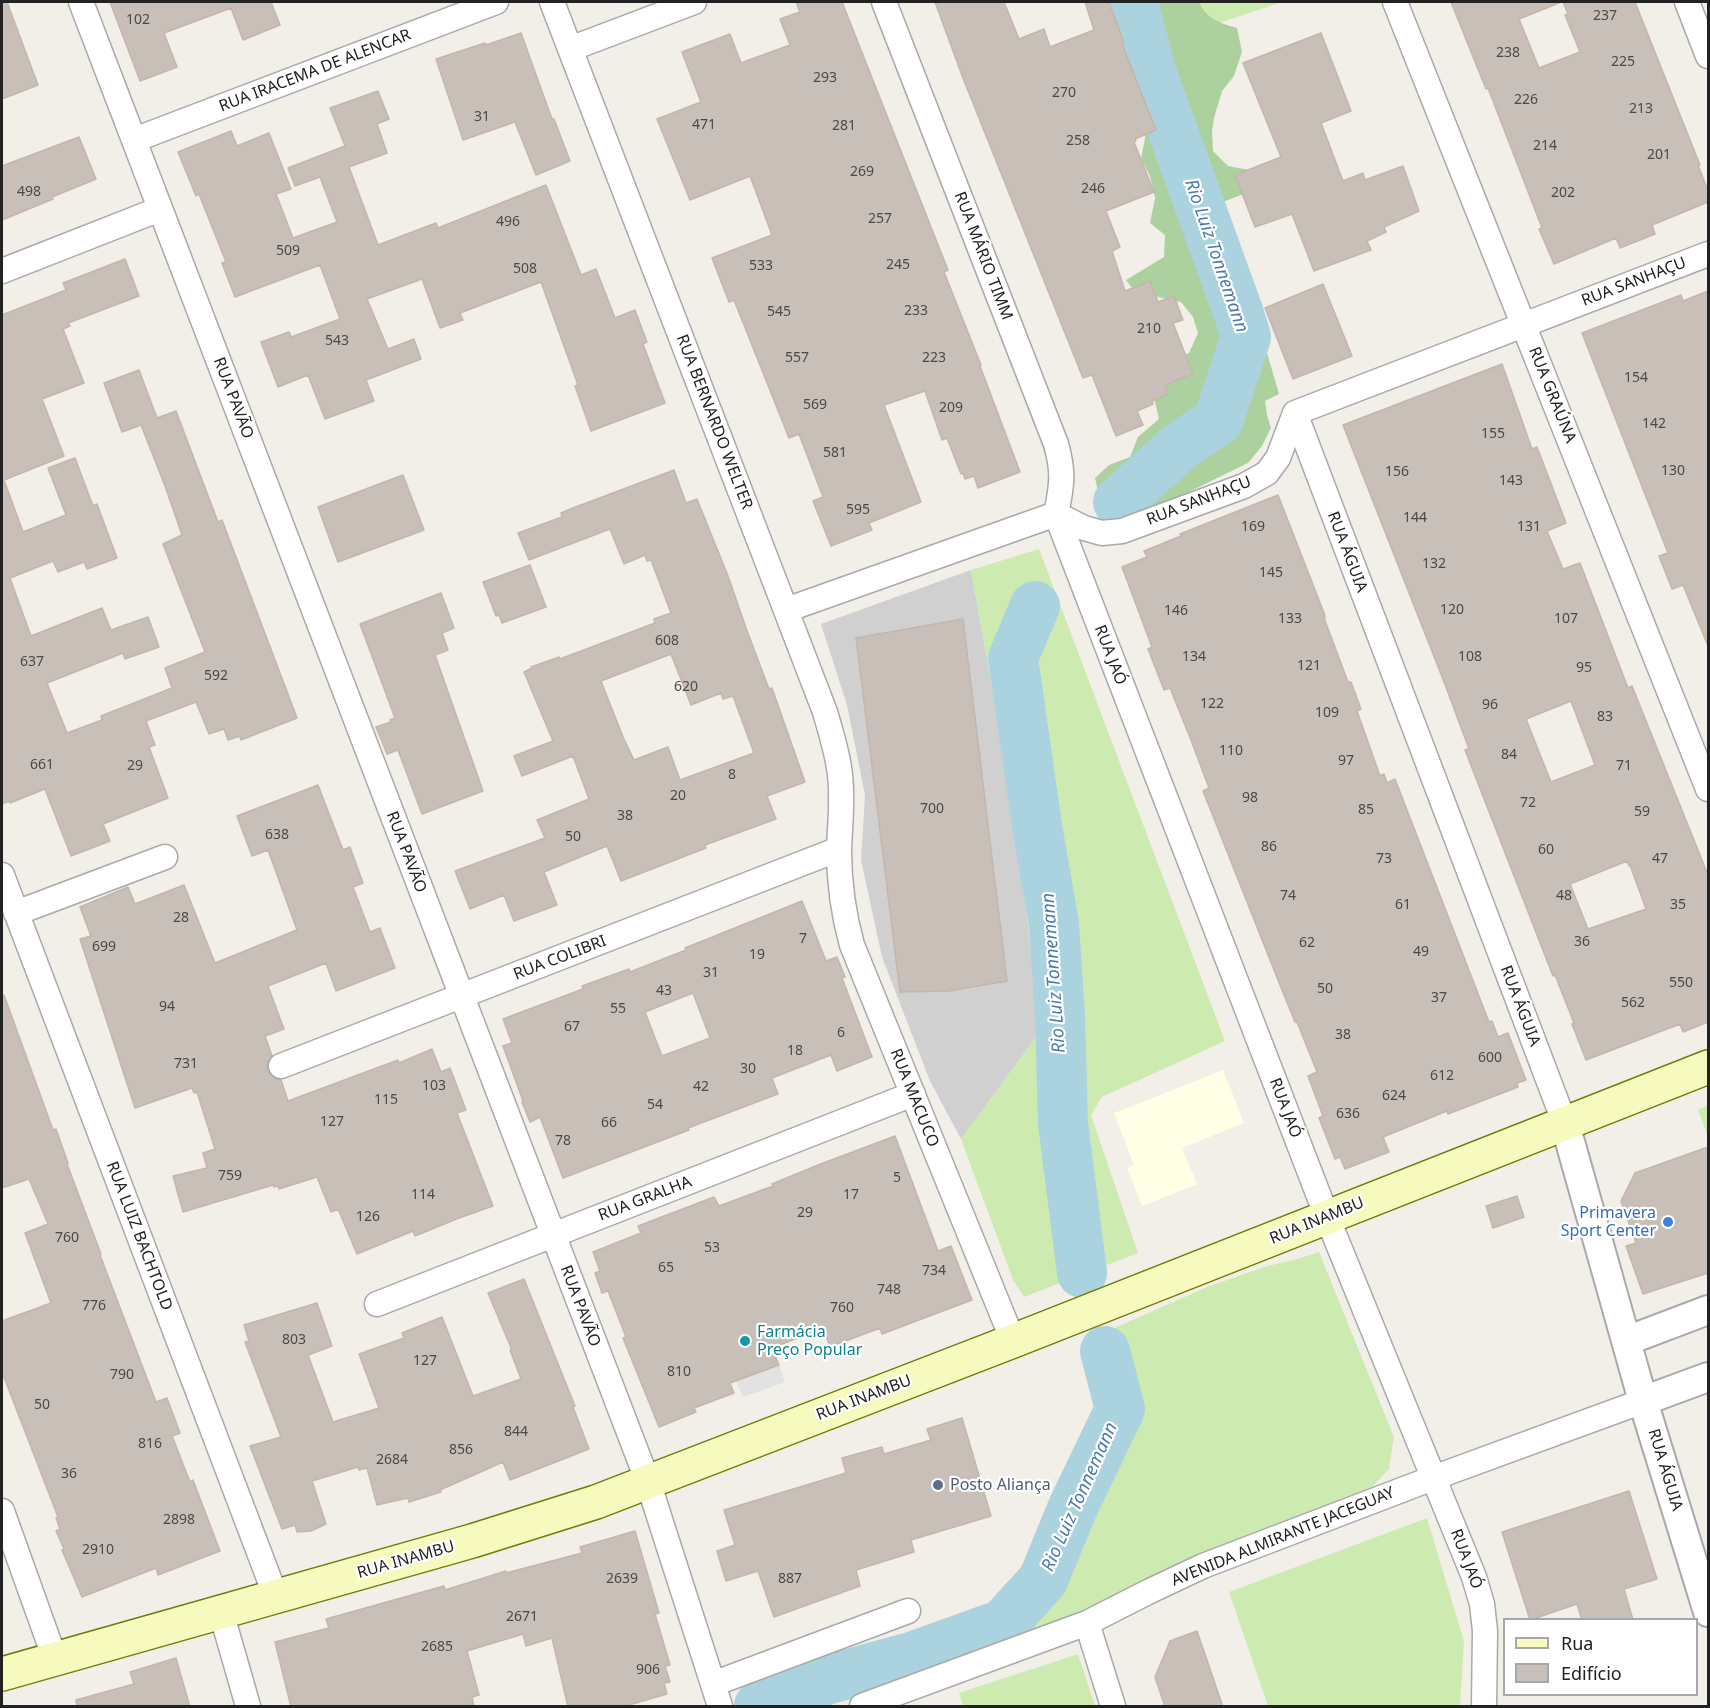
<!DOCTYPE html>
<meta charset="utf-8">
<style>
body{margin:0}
#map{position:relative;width:1710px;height:1708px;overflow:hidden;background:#f2efe9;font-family:"Noto Sans",sans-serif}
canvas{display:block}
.frame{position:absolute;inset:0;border:3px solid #222;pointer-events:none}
.legend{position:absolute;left:1503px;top:1618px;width:195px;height:78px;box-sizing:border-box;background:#fff;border:2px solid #a7a7a7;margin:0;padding:8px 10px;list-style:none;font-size:18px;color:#222}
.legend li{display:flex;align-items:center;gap:12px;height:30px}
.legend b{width:30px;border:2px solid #a7a7a7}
</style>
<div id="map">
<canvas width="1710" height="1708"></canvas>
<div class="frame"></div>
<ul class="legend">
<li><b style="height:8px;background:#f7fabf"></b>Rua</li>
<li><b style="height:16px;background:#c7bfb8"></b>Edifício</li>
</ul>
</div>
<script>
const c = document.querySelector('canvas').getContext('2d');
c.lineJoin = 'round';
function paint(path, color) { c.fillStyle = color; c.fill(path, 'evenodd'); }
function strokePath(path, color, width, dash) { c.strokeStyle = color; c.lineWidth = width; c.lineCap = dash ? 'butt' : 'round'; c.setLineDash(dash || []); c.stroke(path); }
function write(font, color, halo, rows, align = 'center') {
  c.font = font + ' "Noto Sans",sans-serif'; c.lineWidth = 4.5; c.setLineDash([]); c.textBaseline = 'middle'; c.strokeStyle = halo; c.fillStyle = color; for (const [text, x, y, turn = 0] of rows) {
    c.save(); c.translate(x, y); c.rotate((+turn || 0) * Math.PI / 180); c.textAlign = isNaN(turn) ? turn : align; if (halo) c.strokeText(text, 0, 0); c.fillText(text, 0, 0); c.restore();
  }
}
paint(new Path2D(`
 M 1223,1070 L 1244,1123 L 1182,1148 L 1197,1184 L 1142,1206 L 1127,1168 L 1134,1165 L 1114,1113 Z`), '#ffffe5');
paint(new Path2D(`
 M 971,570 L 1017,826 L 1040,1032 L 961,1139 L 930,1081 L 882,957 L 861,860 L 865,795 L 847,705 L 821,624 Z`), '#d0d0d0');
paint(new Path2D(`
 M 1175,2 L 1282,2 L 1219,23 Z
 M 1039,549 L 1225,1041 L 1102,1097 L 1091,1115 L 1138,1253 L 1024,1297 L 1013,1280 L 961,1139 L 1040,1032 L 1017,826 L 971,570 Z
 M 1708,1105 L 1708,1137 L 1698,1110 Z
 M 1319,1252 L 1394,1437 L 1389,1469 L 1372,1487 L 1354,1494 L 1314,1515 L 1024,1643 L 827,1706 L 745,1706 L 744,1702 L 776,1689 L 924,1638 L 955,1632 L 989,1621 L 1023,1594 L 1042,1549 L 1054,1527 L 1059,1499 L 1058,1485 L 1078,1443 L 1093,1428 L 1096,1394 L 1093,1373 L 1092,1347 L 1112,1329 L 1207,1287 L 1267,1266 L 1294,1260 Z
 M 1427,1518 L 1464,1641 L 1460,1706 L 1268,1706 L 1229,1592 Z
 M 1078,1654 L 1095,1706 L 963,1706 L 959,1693 Z`), '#cdebb0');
paint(new Path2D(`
 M 1108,2 L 1199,2 C 1206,19 1220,23 1237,28 L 1242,52 L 1234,76 L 1222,91 L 1214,118 L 1212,132 L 1213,151 L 1228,166 L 1260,172 L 1256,189 L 1223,202 L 1231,238 L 1262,305 L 1259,317 L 1263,339 L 1279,394 L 1265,401 L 1267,415 L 1271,428 L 1262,446 L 1248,463 L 1154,509 L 1123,520 L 1111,516 L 1145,493 L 1169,461 L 1187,452 L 1210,445 L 1235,410 L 1239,376 L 1253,347 L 1254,320 L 1221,272 L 1224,294 L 1234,310 L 1239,331 L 1221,383 L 1221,401 L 1203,420 L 1147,460 L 1128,484 L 1104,505 L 1099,495 L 1095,478 L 1109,465 L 1130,457 L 1138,437 L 1159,419 L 1151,385 L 1158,365 L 1189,353 L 1198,333 L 1193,317 L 1181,302 L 1135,292 L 1126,280 L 1164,257 L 1165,235 L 1150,223 L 1155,198 L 1150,176 L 1141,159 L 1147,128 L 1107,3 ZM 1142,43 L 1181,131 L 1195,177 L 1215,225 L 1219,245 L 1220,268 L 1210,243 L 1200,225 L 1152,84 Z`), '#add19e');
paint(new Path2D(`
 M 779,1365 L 785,1382 L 743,1397 L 736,1381 Z`), '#e2e2e2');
strokePath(new Path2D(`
 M 1118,502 L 1179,447 L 1218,421 L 1246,337 L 1239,314 L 1151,71 L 1133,2
 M 1035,606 L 1013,658 L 1037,826 L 1054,924 L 1060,1017 L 1063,1123 L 1082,1273
 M 759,1706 L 797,1688 L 914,1656 L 1003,1624 L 1043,1580 L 1073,1507 L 1120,1409 L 1105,1351`), '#aad3df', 50);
const building = new Path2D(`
 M 2,2 L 7,2 L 38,85 L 2,99 Z
 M 110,2 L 271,2 L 280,25 L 243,40 L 231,8 L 164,33 L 177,67 L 140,81 Z
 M 796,2 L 842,2 L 948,270 L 944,272 L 981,365 L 980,366 L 1020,472 L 978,488 L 974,476 L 965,479 L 963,473 L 961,474 L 947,438 L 942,440 L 925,391 L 884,405 L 921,502 L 869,523 L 872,530 L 831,546 L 813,501 L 823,497 L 799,434 L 789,438 L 734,300 L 729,302 L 712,258 L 772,235 L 750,176 L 690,200 L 657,119 L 701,102 L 682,52 L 730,34 L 741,63 L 790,45 L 780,19 L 800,12 Z
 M 935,2 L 1004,2 L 1019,39 L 1044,29 L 1050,47 L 1094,30 L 1085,2 L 1109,2 L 1124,43 L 1122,44 L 1156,130 L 1135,139 L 1136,141 L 1134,142 L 1154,192 L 1106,211 L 1120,247 L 1112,251 L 1125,291 L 1150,281 L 1158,302 L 1174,296 L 1183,320 L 1173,323 L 1193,374 L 1165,385 L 1168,394 L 1152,401 L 1153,404 L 1137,411 L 1143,425 L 1116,436 L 1092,375 L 1083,378 L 963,78 Z
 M 1451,2 L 1559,2 L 1559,3 L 1519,19 L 1539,68 L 1580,52 L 1565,15 L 1568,14 L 1563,2 L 1635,2 L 1700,165 L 1698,165 L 1708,191 L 1708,202 L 1652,225 L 1655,234 L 1620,248 L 1616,238 L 1554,264 L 1539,229 L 1542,228 L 1527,189 L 1488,88 L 1486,89 Z
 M 521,33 L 552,119 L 554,119 L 570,161 L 536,175 L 515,122 L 463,140 L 436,59 L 485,43 L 486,45 Z
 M 1321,33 L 1351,111 L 1321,123 L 1343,181 L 1363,173 L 1365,180 L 1403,166 L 1419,211 L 1384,227 L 1386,232 L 1367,241 L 1371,250 L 1314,271 L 1292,214 L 1255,227 L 1235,175 L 1281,157 L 1243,63 Z
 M 378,91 L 389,119 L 377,124 L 387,153 L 349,167 L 378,245 L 436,223 L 438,228 L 546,185 L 581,275 L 596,269 L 615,318 L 635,310 L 647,342 L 643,344 L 665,403 L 591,431 L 575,386 L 578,385 L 541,282 L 460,313 L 463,320 L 440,328 L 422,279 L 367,299 L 388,349 L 414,339 L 421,359 L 366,380 L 374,401 L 325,419 L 308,375 L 278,387 L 261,342 L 289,332 L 291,337 L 340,319 L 320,265 L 235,297 L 222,263 L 226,262 L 199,194 L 196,196 L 178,152 L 231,131 L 237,146 L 269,133 L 291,189 L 276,194 L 293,238 L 337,222 L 320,177 L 295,186 L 288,168 L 345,146 L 330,108 Z
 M 79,137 L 96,179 L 52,197 L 53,199 L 2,220 L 2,166 Z
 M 125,259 L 139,296 L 68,323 L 70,326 L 63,329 L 84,383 L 42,399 L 64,456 L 4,480 L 23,532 L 66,515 L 48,468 L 75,458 L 93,506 L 97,504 L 117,558 L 87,569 L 84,562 L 58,572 L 53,561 L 10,578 L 31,636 L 102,608 L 111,630 L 148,617 L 159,647 L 125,659 L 123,653 L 47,683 L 67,733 L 102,720 L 101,716 L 172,688 L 165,668 L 205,652 L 163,544 L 182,535 L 165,486 L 141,425 L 122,432 L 104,383 L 139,370 L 157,418 L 176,411 L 218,522 L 222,520 L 297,718 L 241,740 L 240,736 L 228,740 L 224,729 L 209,734 L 196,702 L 146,721 L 155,745 L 149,747 L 168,798 L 103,824 L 110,841 L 71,856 L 45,789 L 10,803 L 9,801 L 2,804 L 2,315 L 66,290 L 63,283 Z
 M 1323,284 L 1352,356 L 1293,379 L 1265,308 Z
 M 1708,291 L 1708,646 L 1683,585 L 1672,589 L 1659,556 L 1668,553 L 1582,333 L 1681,295 L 1683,301 Z
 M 1502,364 L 1532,449 L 1537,447 L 1566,523 L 1547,531 L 1563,569 L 1580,563 L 1628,688 L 1632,686 L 1708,875 L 1708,1022 L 1683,1032 L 1680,1024 L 1586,1060 L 1572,1024 L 1574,1023 L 1555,975 L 1553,976 L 1465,750 L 1469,749 L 1446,687 L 1343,425 ZM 1571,701 L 1595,765 L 1551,782 L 1526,719 ZM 1627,861 L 1629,866 L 1630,865 L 1646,909 L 1588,929 L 1570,884 Z
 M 674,470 L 686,503 L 697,499 L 728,576 L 746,628 L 769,689 L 772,688 L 805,782 L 767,796 L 776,819 L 705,845 L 706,848 L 621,881 L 607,846 L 544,872 L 557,905 L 514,921 L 504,895 L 470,909 L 455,871 L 545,838 L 537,820 L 589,799 L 573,756 L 522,776 L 514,756 L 553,741 L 524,672 L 532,668 L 531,667 L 559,657 L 560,659 L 655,623 L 654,619 L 671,613 L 651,560 L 647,561 L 645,555 L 624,564 L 610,529 L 529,560 L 518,533 L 562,517 L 561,513 L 573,508 ZM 671,654 L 691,705 L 721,693 L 723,699 L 733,696 L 754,753 L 680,780 L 668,747 L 634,760 L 623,737 L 601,681 Z
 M 403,475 L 424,530 L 338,562 L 318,507 Z
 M 1278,495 L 1324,613 L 1325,617 L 1324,618 L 1348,682 L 1351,682 L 1361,709 L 1357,711 L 1380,776 L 1384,774 L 1387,783 L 1395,779 L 1489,1022 L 1492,1021 L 1498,1037 L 1508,1033 L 1526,1080 L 1517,1083 L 1518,1087 L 1448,1114 L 1447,1111 L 1383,1137 L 1389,1152 L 1345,1169 L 1340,1157 L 1335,1159 L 1319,1118 L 1323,1116 L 1308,1076 L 1317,1072 L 1297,1022 L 1295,1022 L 1280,985 L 1203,791 L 1209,788 L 1191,740 L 1170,688 L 1164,690 L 1148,649 L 1152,647 L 1122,567 L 1147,557 L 1144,551 L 1181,536 L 1180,534 Z
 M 530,565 L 546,607 L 502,623 L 499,615 L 496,616 L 483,582 Z
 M 441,593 L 454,628 L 442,633 L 448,650 L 435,655 L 483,791 L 422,814 L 398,750 L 387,754 L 376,727 L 391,722 L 390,720 L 395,718 L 360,624 Z
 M 963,619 L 1007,981 L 948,991 L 900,992 L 856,638 Z
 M 318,785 L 343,850 L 350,847 L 363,883 L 353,887 L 370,932 L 380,928 L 395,968 L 336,991 L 326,963 L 268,986 L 284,1029 L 265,1036 L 272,1056 L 267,1063 L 268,1072 L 273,1077 L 281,1080 L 288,1101 L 398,1060 L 399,1063 L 432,1049 L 441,1072 L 450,1068 L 466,1110 L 457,1113 L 493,1206 L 459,1218 L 415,1236 L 413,1231 L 357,1254 L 338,1209 L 331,1212 L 317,1177 L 279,1189 L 278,1186 L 274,1187 L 273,1185 L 183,1212 L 173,1176 L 207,1168 L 203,1153 L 215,1149 L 197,1092 L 194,1093 L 192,1088 L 135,1108 L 80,939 L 91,936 L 80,907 L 128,887 L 135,904 L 184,885 L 215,963 L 297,930 L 268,850 L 252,856 L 237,816 Z
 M 802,901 L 826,961 L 837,957 L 845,977 L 842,978 L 872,1057 L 837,1071 L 831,1055 L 772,1078 L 778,1094 L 688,1128 L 689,1130 L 563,1178 L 540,1117 L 530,1122 L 522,1102 L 523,1101 L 503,1046 L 512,1043 L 503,1019 L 583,989 L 582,986 L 629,969 L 630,972 L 686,950 L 685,948 ZM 693,993 L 710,1038 L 662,1056 L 645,1012 Z
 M 4,995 L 53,1130 L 56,1129 L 68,1163 L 67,1164 L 101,1254 L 100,1255 L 156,1402 L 167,1398 L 180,1433 L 172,1436 L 190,1482 L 193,1480 L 220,1551 L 158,1575 L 156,1568 L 82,1597 L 62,1550 L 64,1549 L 56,1531 L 60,1529 L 56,1518 L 58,1517 L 2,1372 L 2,1321 L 51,1303 L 25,1233 L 48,1224 L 29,1179 L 2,1188 L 2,996 Z
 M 895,1136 L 938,1251 L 951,1246 L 972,1300 L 882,1334 L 880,1328 L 830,1347 L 823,1328 L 772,1348 L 779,1365 L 730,1383 L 734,1393 L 694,1408 L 696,1412 L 659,1427 L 623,1338 L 626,1337 L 608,1291 L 602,1293 L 595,1273 L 600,1271 L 593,1252 L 641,1233 L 638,1226 L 714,1197 L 719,1206 L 773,1186 L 772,1184 L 818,1165 Z
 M 1708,1147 L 1708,1273 L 1643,1294 L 1626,1246 L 1636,1243 L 1621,1201 L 1635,1173 Z
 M 1517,1196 L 1524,1217 L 1493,1228 L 1486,1206 Z
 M 524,1279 L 575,1406 L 573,1407 L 589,1449 L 510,1480 L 503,1462 L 440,1490 L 441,1492 L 409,1502 L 408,1498 L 377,1505 L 367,1468 L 359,1470 L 358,1467 L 312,1481 L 326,1524 L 311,1531 L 297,1532 L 295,1525 L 282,1529 L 250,1446 L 281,1437 L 245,1342 L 249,1341 L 244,1325 L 317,1303 L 332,1346 L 308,1355 L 333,1422 L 379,1408 L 359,1354 L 404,1338 L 402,1333 L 442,1317 L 473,1396 L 521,1379 L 510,1350 L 512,1350 L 488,1293 Z
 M 962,1418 L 991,1516 L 911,1540 L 914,1552 L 856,1570 L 860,1586 L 774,1617 L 758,1571 L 726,1581 L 717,1551 L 735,1545 L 724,1510 L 846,1473 L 842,1458 L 882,1447 L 884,1454 L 931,1440 L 927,1429 Z
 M 1629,1491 L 1657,1579 L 1624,1589 L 1633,1620 L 1582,1620 L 1577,1604 L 1530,1620 L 1502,1532 Z
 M 635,1531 L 659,1613 L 655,1614 L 670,1665 L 665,1666 L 670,1682 L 664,1683 L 667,1694 L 622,1707 L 568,1707 L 552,1638 L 526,1646 L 523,1634 L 467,1651 L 479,1695 L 472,1697 L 474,1707 L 291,1707 L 275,1642 L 329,1628 L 326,1619 L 444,1586 L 445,1590 L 506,1571 L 506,1573 L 582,1553 L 580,1547 Z
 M 1197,1631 L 1223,1707 L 1165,1707 L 1155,1677 L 1170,1641 Z
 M 176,1658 L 190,1707 L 77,1707 L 76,1700 L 134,1684 L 130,1672 Z`);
paint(building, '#c7bfb8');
strokePath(building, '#c4b6ab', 1.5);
const minor = new Path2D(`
 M 81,2 L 648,1482 L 720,1706
 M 552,2 L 825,712 C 831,733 838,754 840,775 C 843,800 840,824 839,849 C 839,882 843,913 852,945 L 1013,1341
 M 884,2 L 1056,444 C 1064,472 1062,486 1056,514 L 1327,1217 L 1474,1577 L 1482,1604 L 1485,1631 L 1484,1706
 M 1395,2 L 1708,789
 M 1687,2 L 1708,56
 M 570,49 L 694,2
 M 134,140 L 496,2
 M 2,271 L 160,209
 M 1295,413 L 1565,1124
 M 786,610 L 1056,514 L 1084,528 L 1102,533 L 1122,531 L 1244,486 L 1267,473 L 1278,458 L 1295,413 L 1708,254
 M 2,875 L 276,1597
 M 16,913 L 165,857
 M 281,1066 L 839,849
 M 377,1304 L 913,1094
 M 2,1511 L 55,1659
 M 221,1612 L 248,1706
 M 1087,1623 L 1113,1706
 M 713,1684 L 908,1611
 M 862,1706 L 1087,1623 L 1150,1591 L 1203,1566 L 1433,1478 L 1643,1401`);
const tertiary = new Path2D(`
 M 1565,1124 L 1643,1401 L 1708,1612
 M 1626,1341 L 1708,1310
 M 1643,1401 L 1708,1377`);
const secondary = new Path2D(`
 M 2,1674 L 472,1541 L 596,1502 L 1013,1341 L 1708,1067`);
strokePath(minor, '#a9a9a9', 27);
strokePath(tertiary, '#a9a9a9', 32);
strokePath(secondary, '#707d05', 36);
strokePath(minor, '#fff', 24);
strokePath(tertiary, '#fff', 28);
strokePath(secondary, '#f7fabf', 33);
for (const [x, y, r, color] of [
 [1668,1222,6,"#3f7fe0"],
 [745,1341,6,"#0f9aa8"],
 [938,1485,6,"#5c6f8a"]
]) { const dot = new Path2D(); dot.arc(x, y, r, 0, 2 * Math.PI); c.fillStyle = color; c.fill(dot); strokePath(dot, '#fff', 2); }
write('14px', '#4b4948', null, [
 ["237",1605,16],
 ["102",138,20],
 ["238",1508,53],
 ["225",1623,62],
 ["293",825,78],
 ["270",1064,93],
 ["226",1526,100],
 ["213",1641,109],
 ["31",482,117],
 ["471",704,125],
 ["281",844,126],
 ["258",1078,141],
 ["214",1545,146],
 ["201",1659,155],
 ["269",862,172],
 ["246",1093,189],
 ["498",29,192],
 ["202",1563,193],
 ["257",880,219],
 ["496",508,222],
 ["509",288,251],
 ["245",898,265],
 ["533",761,266],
 ["508",525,269],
 ["233",916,311],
 ["545",779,312],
 ["210",1149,329],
 ["543",337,341],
 ["557",797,358],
 ["223",934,358],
 ["154",1636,378],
 ["569",815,405],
 ["209",951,408],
 ["142",1654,424],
 ["155",1493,434],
 ["581",835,453],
 ["130",1673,471],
 ["156",1397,472],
 ["143",1511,481],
 ["595",858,510],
 ["144",1415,518],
 ["169",1253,527],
 ["131",1529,527],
 ["132",1434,564],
 ["145",1271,573],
 ["120",1452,610],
 ["146",1176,611],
 ["133",1290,619],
 ["107",1566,619],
 ["608",667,641],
 ["134",1194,657],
 ["108",1470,657],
 ["637",32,662],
 ["121",1309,666],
 ["95",1584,668],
 ["592",216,676],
 ["620",686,687],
 ["122",1212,704],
 ["96",1490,705],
 ["109",1327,713],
 ["83",1605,717],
 ["110",1231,751],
 ["84",1509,755],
 ["97",1346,761],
 ["661",42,765],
 ["29",135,766],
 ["71",1624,766],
 ["8",732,775],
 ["20",678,796],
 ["98",1250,798],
 ["72",1528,803],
 ["700",932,809],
 ["85",1366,810],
 ["59",1642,812],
 ["38",625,816],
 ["638",277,835],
 ["50",573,837],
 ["86",1269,847],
 ["60",1546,850],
 ["73",1384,859],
 ["47",1660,859],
 ["74",1288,896],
 ["48",1564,896],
 ["61",1403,905],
 ["35",1678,905],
 ["28",181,918],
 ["7",803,939],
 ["36",1582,942],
 ["62",1307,943],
 ["699",104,947],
 ["49",1421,952],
 ["19",757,955],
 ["31",711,973],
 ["550",1681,983],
 ["50",1325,989],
 ["43",664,991],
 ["37",1439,998],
 ["562",1633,1003],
 ["94",167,1007],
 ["55",618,1009],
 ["67",572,1027],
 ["6",841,1033],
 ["38",1343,1035],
 ["18",795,1051],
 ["600",1490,1058],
 ["731",186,1064],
 ["30",748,1069],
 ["612",1442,1076],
 ["103",434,1086],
 ["42",701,1087],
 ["624",1394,1096],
 ["115",386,1100],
 ["54",655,1105],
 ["636",1348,1114],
 ["127",332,1122],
 ["66",609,1123],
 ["78",563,1141],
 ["759",230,1176],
 ["5",897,1178],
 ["114",423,1195],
 ["17",851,1195],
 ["29",805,1213],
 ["126",368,1217],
 ["760",67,1238],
 ["53",712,1248],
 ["65",666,1268],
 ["734",934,1271],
 ["748",889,1290],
 ["776",94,1306],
 ["760",842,1308],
 ["803",294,1340],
 ["127",425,1361],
 ["810",679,1372],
 ["790",122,1375],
 ["50",42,1405],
 ["844",516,1432],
 ["816",150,1444],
 ["856",461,1450],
 ["2684",392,1460],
 ["36",69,1474],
 ["2898",179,1520],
 ["2910",98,1550],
 ["2639",622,1579],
 ["887",790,1579],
 ["2671",522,1617],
 ["2685",437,1647],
 ["906",648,1670]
]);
write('16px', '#222', '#fff', [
 ["RUA IRACEMA DE ALENCAR",315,71,-21],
 ["RUA MÁRIO TIMM",983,256,69],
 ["RUA SANHAÇU",1634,282,-21],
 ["RUA GRAÚNA",1552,395,68],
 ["RUA PAVÃO",233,398,69],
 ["RUA BERNARDO WELTER",714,422,69],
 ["RUA SANHAÇU",1199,501,-21],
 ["RUA ÁGUIA",1347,552,69],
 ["RUA JAÓ",1110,655,69],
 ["RUA PAVÃO",406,852,69],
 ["RUA COLIBRI",560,958,-21],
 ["RUA ÁGUIA",1520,1006,69],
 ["RUA MACUCO",914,1098,68],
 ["RUA JAÓ",1285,1108,69],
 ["RUA GRALHA",645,1199,-21],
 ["RUA INAMBU",1317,1221,-22],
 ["RUA LUIZ BACHTOLD",139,1236,69],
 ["RUA PAVÃO",580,1306,69],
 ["RUA INAMBU",864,1398,-21],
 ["RUA ÁGUIA",1665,1470,73],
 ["AVENIDA ALMIRANTE JACEGUAY",1283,1537,-22],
 ["RUA JAÓ",1466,1559,69],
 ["RUA INAMBU",406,1560,-16]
]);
write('16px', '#366cbe', '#fff', [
 ["Primavera",1656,1213],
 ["Sport Center",1656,1231]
], 'right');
write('16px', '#0d838f', '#fff', [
 ["Farmácia",757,1332],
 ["Preço Popular",757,1350]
], 'left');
write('16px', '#4e5e75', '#fff', [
 ["Posto Aliança",950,1485]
], 'left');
write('italic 18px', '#4a7aab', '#fff', [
 ["Rio Luiz Tonnemann",1216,256,71],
 ["Rio Luiz Tonnemann",1054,973,-94],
 ["Rio Luiz Tonnemann",1080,1497,-66]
]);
</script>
